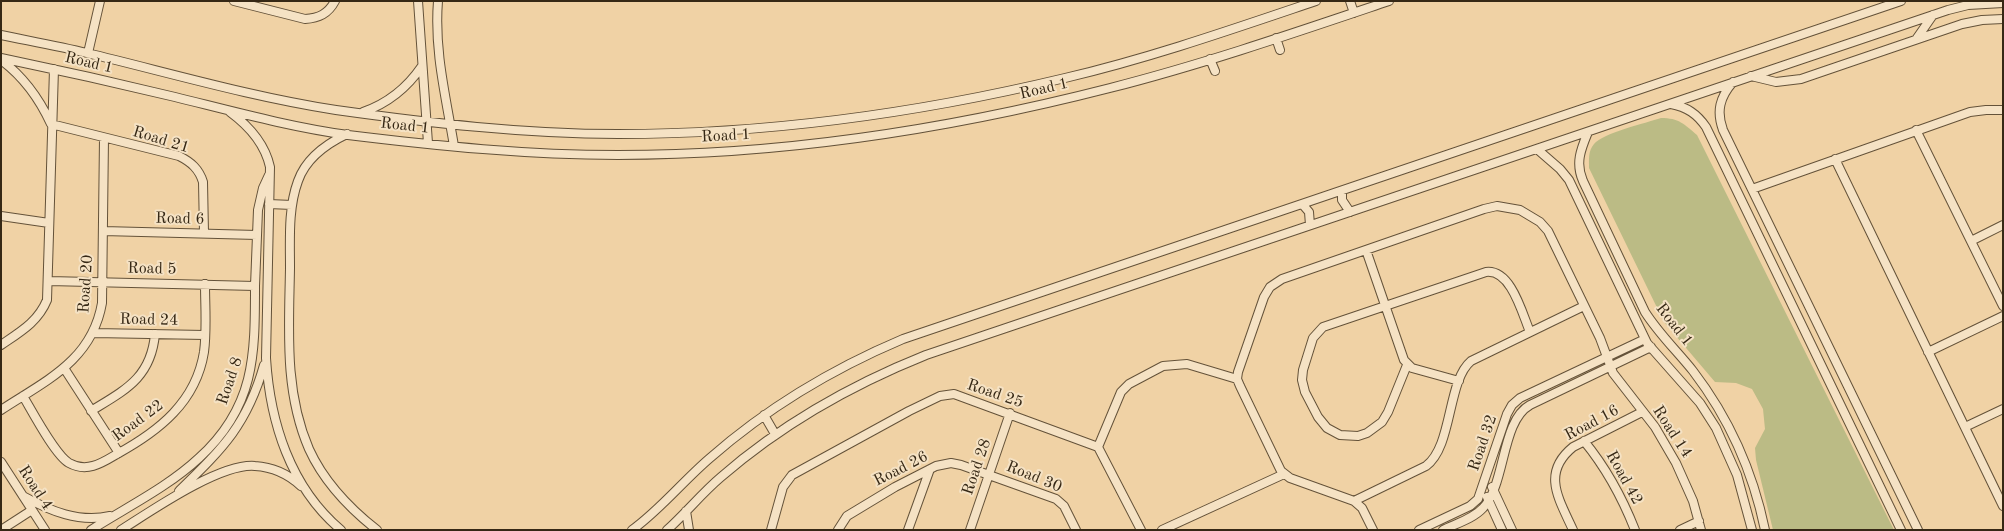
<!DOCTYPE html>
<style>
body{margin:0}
#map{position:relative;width:2004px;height:531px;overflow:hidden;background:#f0d2a5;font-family:"Old Standard TT",serif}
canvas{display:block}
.frame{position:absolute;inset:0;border:2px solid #362815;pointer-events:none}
</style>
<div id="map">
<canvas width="2004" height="531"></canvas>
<div class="frame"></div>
</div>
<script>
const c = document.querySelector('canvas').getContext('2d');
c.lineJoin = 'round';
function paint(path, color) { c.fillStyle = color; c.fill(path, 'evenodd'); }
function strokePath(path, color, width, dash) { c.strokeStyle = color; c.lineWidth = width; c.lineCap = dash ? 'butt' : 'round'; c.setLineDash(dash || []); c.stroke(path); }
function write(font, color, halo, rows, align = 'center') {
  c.font = font + ' "Old Standard TT",serif'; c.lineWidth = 4; c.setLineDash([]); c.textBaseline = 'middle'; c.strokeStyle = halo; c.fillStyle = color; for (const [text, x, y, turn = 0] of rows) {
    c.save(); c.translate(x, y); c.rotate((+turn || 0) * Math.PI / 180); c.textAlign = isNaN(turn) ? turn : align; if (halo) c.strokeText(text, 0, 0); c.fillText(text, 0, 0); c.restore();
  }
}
paint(new Path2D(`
 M 1661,118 C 1679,118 1684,124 1697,135 L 1894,530 L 1773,530 L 1756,460 L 1755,448 L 1765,429 L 1763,409 L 1752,389 L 1736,383 L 1715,382 L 1664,322 L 1589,168 C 1589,159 1588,151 1594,144 C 1603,133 1646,123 1661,118 Z`), '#bbbb85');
const street = new Path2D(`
 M 234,1 L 305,19 C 319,18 328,14 335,1
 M 418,1 L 428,143
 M 438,1 C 434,51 446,97 454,146
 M 1350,1 L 1354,13
 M 1,35 C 30,41 58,46 87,53 C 170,73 252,97 336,110 C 429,123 524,134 618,134 C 768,134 919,113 1065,78 C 1150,58 1233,29 1316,1
 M 1276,38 L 1280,50
 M 1917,38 L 1933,15
 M 88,53 L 100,1
 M 1,58 C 59,70 117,83 175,97 C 232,111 290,127 348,135 C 438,146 528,155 618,155 C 784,155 950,129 1110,88 C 1204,64 1297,32 1389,1
 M 1210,59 L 1215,71
 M 1,60 C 24,77 39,98 51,124 L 179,156 C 191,162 199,169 203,182 L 204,233
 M 1751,76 L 1776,82 L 1801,79 L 1962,24 L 1982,20 L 2003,19
 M 1733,82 C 1720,97 1716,111 1723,130 L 1918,530
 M 1671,104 C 1687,107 1697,114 1706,127 L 1901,530
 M 230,112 C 249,126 265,144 270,167 L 266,358 C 270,422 290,487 341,530
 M 363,112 C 389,103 407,88 422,66
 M 1916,130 L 2003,306
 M 1588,132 C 1581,149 1575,163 1583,181 L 1645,312 C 1659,334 1677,351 1693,371 C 1729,418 1753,472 1765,530
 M 347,134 C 326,144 306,158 298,181 C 288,208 290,239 290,268 C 289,330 284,391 309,449 C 324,482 349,508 377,530
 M 1537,149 L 1560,169 L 1569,180 L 1647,343 L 1700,403 L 1716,428 L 1737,475 L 1752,530
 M 1835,159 L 2003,506
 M 1752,189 L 1970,112 L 1986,110 L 2003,110
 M 1342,191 L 1342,200 L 1350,212
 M 269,204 L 292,205
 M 1303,205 L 1309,212 L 1310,225
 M 1,216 L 49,223
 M 103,231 L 257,235
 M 1971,241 L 2003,225
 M 1366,250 L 1404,360 L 1412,368 L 1459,381
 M 49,281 L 255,286
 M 94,333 L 205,335
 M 1,345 C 20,332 38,322 47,300 L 54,69
 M 1928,352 L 2003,316
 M 1407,365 L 1388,412 L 1382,422 L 1367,433 L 1358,436 L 1340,435 L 1327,428 L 1318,417 L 1305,392 L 1302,380 L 1303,370 L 1313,338 L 1323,327 L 1486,272 C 1511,269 1522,313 1530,332
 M 64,368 L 119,453
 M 23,396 C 32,411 55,455 69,463 C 87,473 102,463 117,454 C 159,431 196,402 204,352 C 207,330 205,306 205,284
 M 1,410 C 45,381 92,361 102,303 L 104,138
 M 91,411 C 125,390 151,378 155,334
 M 764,415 L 775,434
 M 1965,427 L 2003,409
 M 1584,441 C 1607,469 1622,497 1635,530
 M 1098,447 L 1121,392 L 1129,384 L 1163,366 L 1187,364 L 1237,379
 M 1,462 L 45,530
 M 1492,487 L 1512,530
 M 179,491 C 223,448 247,425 264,365
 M 23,496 C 50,511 79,523 110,516
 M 1487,497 L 1502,530
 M 1354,501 L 1426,466 C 1453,446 1447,381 1471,361 L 1584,306
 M 686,511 L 689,530
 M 1,530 L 32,510
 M 91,530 C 127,507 168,487 199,458 C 255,407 255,356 255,286 C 256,261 257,236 258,210 L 263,188 L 269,175
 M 121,530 C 151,511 220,463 255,466 C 273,467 288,474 301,486
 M 632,530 C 660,510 683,481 710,458 C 767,408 832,369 903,339 L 1901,1
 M 667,530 C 686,513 702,493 721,477 C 782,424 851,385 926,355 L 1948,10 L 1968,5 L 2003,3
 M 771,530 L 783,487 L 792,475 L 909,411 L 940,396 L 954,394 L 1098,447 L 1141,530
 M 838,530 L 847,516 L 895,487 L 936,466 L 951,463 L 961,465 L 1056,499 L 1064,506 L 1076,530
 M 908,530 L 930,469
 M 970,530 L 1010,413
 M 1162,530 L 1284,474
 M 1373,530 L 1362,508 L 1354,501 L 1290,478 L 1281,471 L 1240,386 L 1237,379 L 1238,372 L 1264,297 L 1270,287 L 1282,279 L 1484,209 L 1497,206 L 1520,210 L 1540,222 L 1548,231 L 1600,338 L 1613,373 L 1655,427 L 1676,463 L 1693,501 L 1701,530
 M 1419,530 L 1470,506 L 1478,499 L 1507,414 L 1512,405 L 1520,398 L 1645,339
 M 1443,530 C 1455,524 1473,519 1483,508 C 1506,484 1501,421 1530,405 L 1651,347
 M 1573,530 C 1559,499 1541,473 1573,447 L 1642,412
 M 1680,530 L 1699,521`);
strokePath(street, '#645239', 10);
strokePath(street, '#f5e2c4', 8);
write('16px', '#362815', '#f5e2c4', [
 ["Road 1",89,63,13],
 ["Road 1",1044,89,-13],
 ["Road 1",405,126,6],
 ["Road 1",726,136,-3],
 ["Road 21",161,140,17],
 ["Road 6",180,219,1],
 ["Road 5",152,269,1],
 ["Road 20",86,284,-86],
 ["Road 24",149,320,1],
 ["Road 1",1674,325,52],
 ["Road 8",230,381,-71],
 ["Road 25",995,394,19],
 ["Road 22",138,421,-36],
 ["Road 16",1592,423,-28],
 ["Road 14",1672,432,57],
 ["Road 32",1483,443,-71],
 ["Road 28",977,467,-71],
 ["Road 26",901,469,-27],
 ["Road 30",1034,477,22],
 ["Road 42",1624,478,61],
 ["Road 4",35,488,57]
]);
</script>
